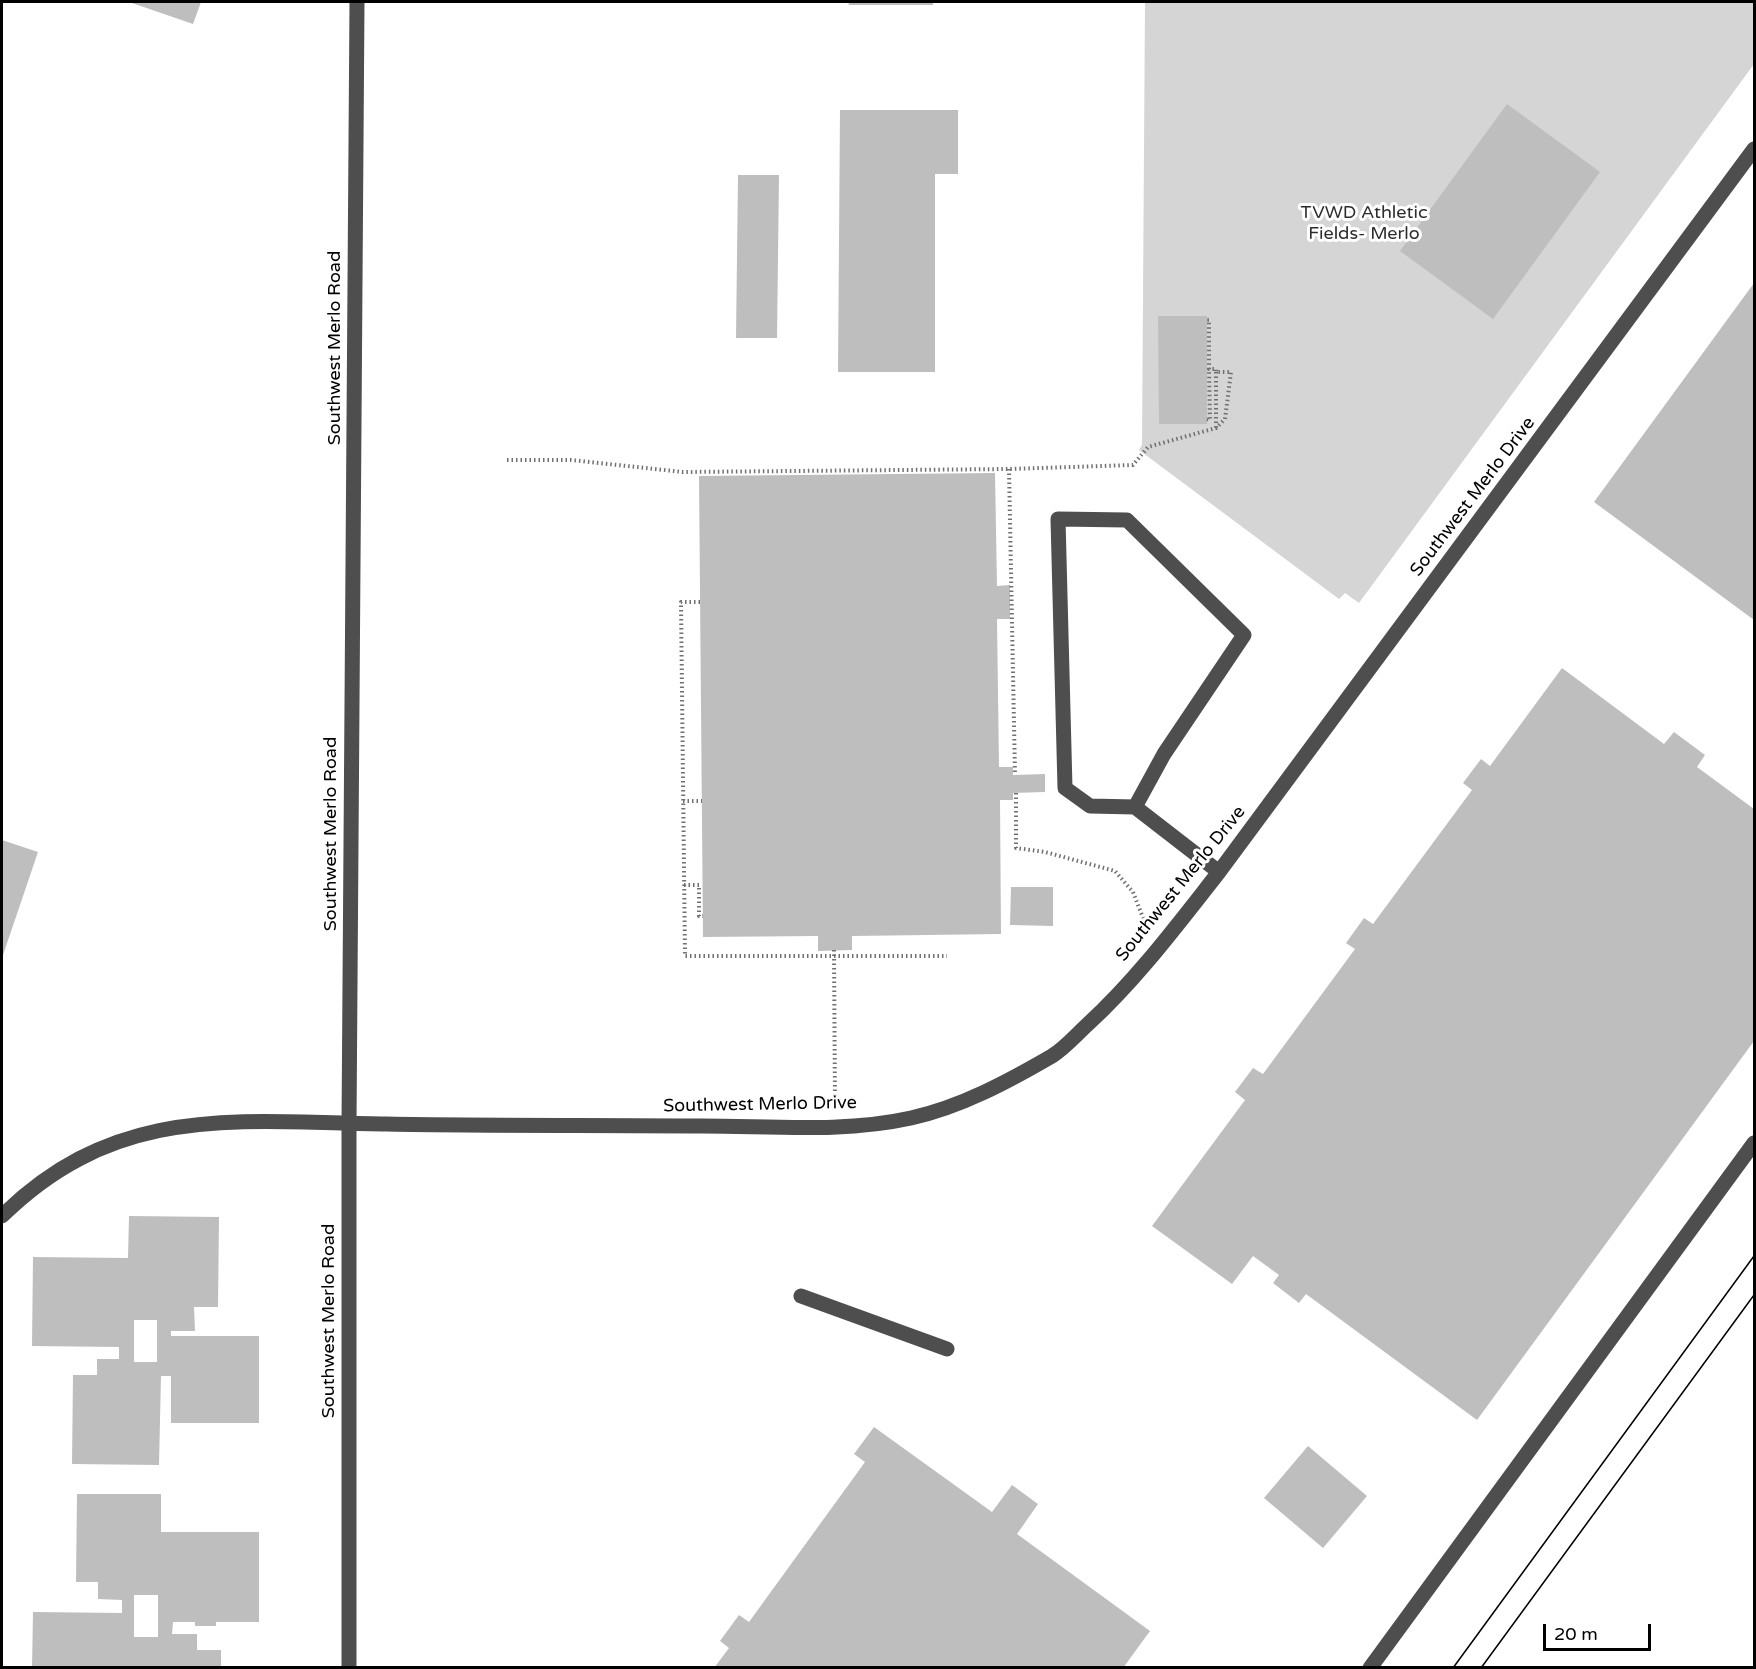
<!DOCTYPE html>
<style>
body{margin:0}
#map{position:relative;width:1756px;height:1669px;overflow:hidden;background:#fff;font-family:"Varela Round",sans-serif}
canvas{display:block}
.frame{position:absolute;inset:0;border:3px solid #000;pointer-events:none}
.scale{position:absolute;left:1543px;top:1624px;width:108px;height:27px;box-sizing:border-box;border:3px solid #000;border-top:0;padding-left:8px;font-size:18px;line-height:21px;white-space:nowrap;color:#000;-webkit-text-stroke:4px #fff;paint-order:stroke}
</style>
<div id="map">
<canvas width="1756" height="1669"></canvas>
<div class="frame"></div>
<div class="scale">20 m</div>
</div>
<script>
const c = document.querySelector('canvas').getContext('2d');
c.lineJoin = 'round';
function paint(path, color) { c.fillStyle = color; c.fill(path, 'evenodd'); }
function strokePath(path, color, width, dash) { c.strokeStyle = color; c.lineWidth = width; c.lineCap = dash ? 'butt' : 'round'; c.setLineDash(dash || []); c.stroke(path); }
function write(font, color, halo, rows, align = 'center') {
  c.font = font + ' "Varela Round",sans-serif'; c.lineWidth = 6; c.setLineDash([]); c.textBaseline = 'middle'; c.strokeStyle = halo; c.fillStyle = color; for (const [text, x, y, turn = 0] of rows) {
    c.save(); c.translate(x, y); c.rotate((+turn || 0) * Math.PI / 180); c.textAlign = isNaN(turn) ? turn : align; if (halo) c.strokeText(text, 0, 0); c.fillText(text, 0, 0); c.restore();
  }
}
paint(new Path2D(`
 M 1145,2 L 1754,2 L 1754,64 L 1359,603 L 1345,593 L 1339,599 L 1139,450 L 1142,445 Z`), '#d5d5d5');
paint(new Path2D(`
 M 129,2 L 201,2 L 193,24 Z
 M 848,2 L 933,2 L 933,5 L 849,5 Z
 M 1507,104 L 1600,172 L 1493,319 L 1400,251 Z
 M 840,110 L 958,110 L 958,174 L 935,174 L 935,372 L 838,372 Z
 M 738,175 L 779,175 L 777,338 L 736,338 Z
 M 1754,283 L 1754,620 L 1594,502 Z
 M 1158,316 L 1207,316 L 1207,424 L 1159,424 Z
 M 995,473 L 997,586 L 1010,585 L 1010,619 L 997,619 L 999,767 L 1013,767 L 1013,775 L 1045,774 L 1045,792 L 1013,793 L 1013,800 L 1000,800 L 1001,934 L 852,936 L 852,950 L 818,951 L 818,936 L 703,937 L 699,476 Z
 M 1562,668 L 1664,744 L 1674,732 L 1705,755 L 1697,767 L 1754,809 L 1754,1041 L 1477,1420 L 1306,1294 L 1299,1303 L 1273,1283 L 1279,1275 L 1253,1256 L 1232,1284 L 1152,1226 L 1245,1100 L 1235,1092 L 1253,1068 L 1263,1074 L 1355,949 L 1346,943 L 1364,918 L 1373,924 L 1472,790 L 1463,783 L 1481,759 L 1490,766 Z
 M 2,840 L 38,852 L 2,958 Z
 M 1011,887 L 1053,887 L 1053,926 L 1010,925 Z
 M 129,1216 L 219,1217 L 218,1307 L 194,1307 L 195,1331 L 171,1331 L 171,1336 L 259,1336 L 259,1423 L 171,1423 L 171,1376 L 161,1376 L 159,1465 L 72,1464 L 73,1375 L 97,1375 L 97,1359 L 119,1359 L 119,1347 L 32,1346 L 33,1257 L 128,1258 ZM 134,1320 L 157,1320 L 157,1362 L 134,1362 Z
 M 874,1427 L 992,1512 L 1012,1485 L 1038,1504 L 1017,1534 L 1150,1631 L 1123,1668 L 714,1668 L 729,1648 L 720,1641 L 739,1615 L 749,1622 L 865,1462 L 854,1454 Z
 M 1308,1446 L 1367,1496 L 1323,1548 L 1264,1498 Z
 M 77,1494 L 161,1494 L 161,1532 L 259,1532 L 259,1622 L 216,1622 L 216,1626 L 195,1626 L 195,1622 L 173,1622 L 172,1634 L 197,1634 L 197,1650 L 221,1650 L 221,1668 L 32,1668 L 33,1612 L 122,1613 L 122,1600 L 98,1599 L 98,1582 L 76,1582 ZM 134,1595 L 158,1595 L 158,1637 L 134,1637 Z`), '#bebebe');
strokePath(new Path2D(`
 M 1216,372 L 1216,428
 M 1207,419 L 1210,420 L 1209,369
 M 507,460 L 571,460 L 683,472 L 1009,469 L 1133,465 L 1148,447 L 1216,428 L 1225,419 L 1231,372 L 1216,372 L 1216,369 L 1209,369 L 1209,320 L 1207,320
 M 1009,469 L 1015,775
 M 700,602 L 681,602 L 685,956 L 947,956
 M 1016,793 L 1016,848 L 1045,852 L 1115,871 L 1133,892 L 1145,923
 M 683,801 L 702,801
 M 684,885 L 699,885 L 699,916 L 703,916
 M 834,950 L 835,1101`), '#707070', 4, [1.5, 3]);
strokePath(new Path2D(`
 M 1135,807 L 1164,754 L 1244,635 L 1127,520 L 1058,519 L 1065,788 L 1090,806 L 1135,807 L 1219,872
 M 2,1216 C 118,1102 239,1122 387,1124 C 492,1126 598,1125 703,1126 C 771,1126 844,1133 911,1118 C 961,1107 1009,1081 1052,1056 C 1065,1048 1076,1035 1088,1024 C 1137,979 1178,924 1219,872 L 1754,149
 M 801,1296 L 947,1349
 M 349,1668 L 349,1123 L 357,2
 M 1370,1668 L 1754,1143`), '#4e4e4e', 15);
strokePath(new Path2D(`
 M 1453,1668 L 1754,1256
 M 1481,1668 L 1754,1295`), '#000', 1.5);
write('18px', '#2c2c2c', '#fff', [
 ["TVWD Athletic",1364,213],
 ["Fields- Merlo",1364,234]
]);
write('18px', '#000', '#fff', [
 ["Southwest Merlo Road",335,348,-90],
 ["Southwest Merlo Drive",1473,497,-53],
 ["Southwest Merlo Road",331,834,-90],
 ["Southwest Merlo Drive",1181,884,-51],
 ["Southwest Merlo Drive",760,1105,-1],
 ["Southwest Merlo Road",329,1321,-90]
]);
</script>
